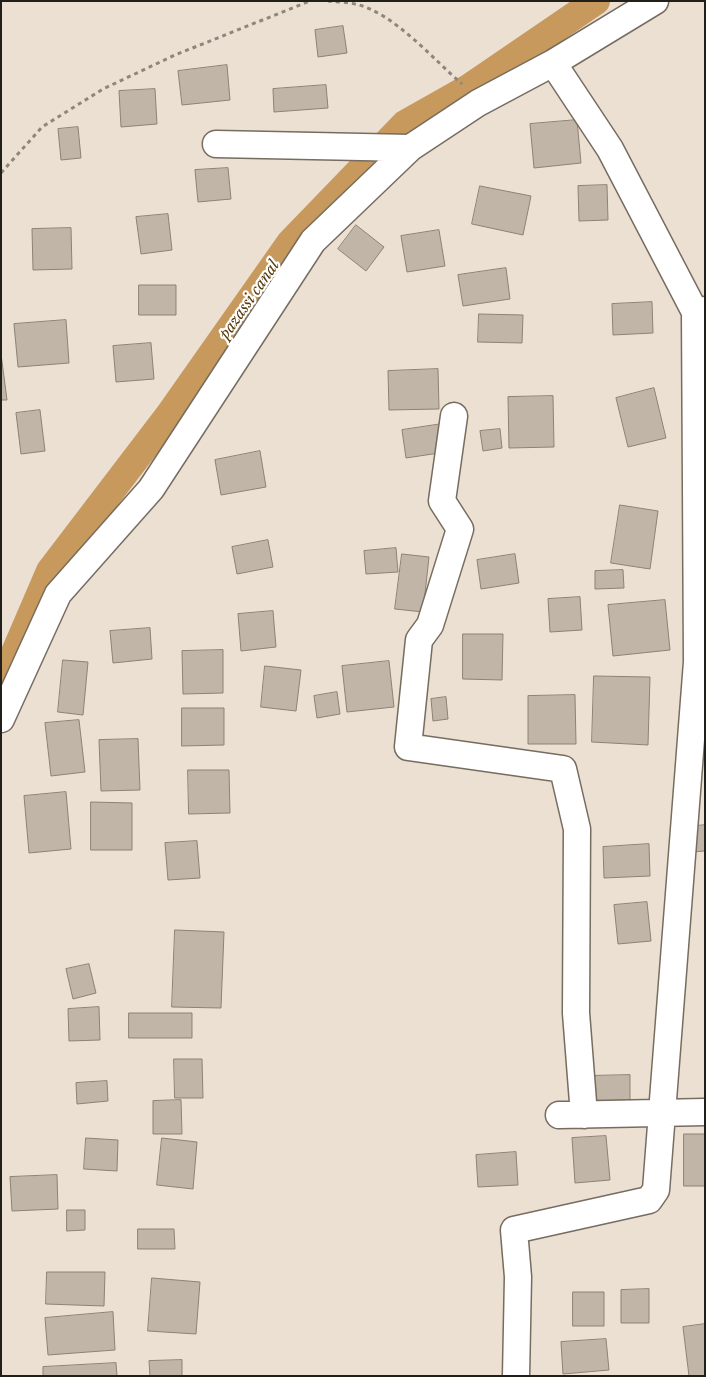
<!DOCTYPE html>
<style>
body{margin:0}
#map{position:relative;width:706px;height:1377px;overflow:hidden;background:#ece0d3;font-family:"Libre Baskerville",serif}
canvas{display:block}
.frame{position:absolute;inset:0;border:2px solid #221e19;pointer-events:none}
</style>
<div id="map">
<canvas width="706" height="1377"></canvas>
<div class="frame"></div>
</div>
<script>
const c = document.querySelector('canvas').getContext('2d');
c.lineJoin = 'round';
function strokePath(path, color, width, dash) { c.strokeStyle = color; c.lineWidth = width; c.lineCap = dash ? 'butt' : 'round'; c.setLineDash(dash || []); c.stroke(path); }
function paint(path, color) { c.fillStyle = color; c.fill(path, 'evenodd'); }
function write(font, color, halo, rows, align = 'center') {
  c.font = font + ' "Libre Baskerville",serif'; c.lineWidth = 4.5; c.setLineDash([]); c.textBaseline = 'middle'; c.strokeStyle = halo; c.fillStyle = color; for (const [text, x, y, turn = 0] of rows) {
    c.save(); c.translate(x, y); c.rotate((+turn || 0) * Math.PI / 180); c.textAlign = isNaN(turn) ? turn : align; if (halo) c.strokeText(text, 0, 0); c.fillText(text, 0, 0); c.restore();
  }
}
strokePath(new Path2D(`
 M 1,685 L 50,571 L 169,415 L 290,243 L 405,124 L 467,89 L 596,1`), '#c7995d', 28);
const building = new Path2D(`
 M 343,26 L 347,53 L 318,57 L 315,30 Z
 M 227,65 L 230,100 L 182,105 L 178,71 Z
 M 326,85 L 328,108 L 274,112 L 273,89 Z
 M 155,89 L 157,124 L 121,127 L 119,91 Z
 M 577,120 L 581,163 L 534,168 L 530,124 Z
 M 78,127 L 81,158 L 61,160 L 58,129 Z
 M 228,168 L 231,199 L 198,202 L 195,170 Z
 M 607,185 L 608,220 L 579,221 L 578,186 Z
 M 480,186 L 531,196 L 523,235 L 472,224 Z
 M 168,214 L 172,250 L 141,254 L 136,217 Z
 M 356,225 L 384,247 L 366,271 L 338,249 Z
 M 71,228 L 72,269 L 33,270 L 32,229 Z
 M 439,230 L 445,266 L 407,272 L 401,236 Z
 M 506,268 L 510,299 L 463,306 L 458,275 Z
 M 139,285 L 176,285 L 176,315 L 139,315 Z
 M 652,302 L 653,333 L 613,335 L 612,304 Z
 M 479,314 L 523,315 L 522,343 L 478,342 Z
 M 66,320 L 69,363 L 18,367 L 14,324 Z
 M 151,343 L 154,379 L 116,382 L 113,346 Z
 M 1,354 L 7,400 L 1,400 Z
 M 438,369 L 439,409 L 389,410 L 388,371 Z
 M 654,388 L 666,438 L 628,447 L 616,398 Z
 M 553,396 L 554,447 L 509,448 L 508,397 Z
 M 40,410 L 45,451 L 21,454 L 16,413 Z
 M 442,424 L 446,452 L 406,458 L 402,430 Z
 M 500,429 L 502,448 L 483,451 L 480,431 Z
 M 260,451 L 266,487 L 221,495 L 215,460 Z
 M 620,505 L 658,511 L 650,569 L 611,563 Z
 M 268,540 L 273,567 L 237,574 L 232,547 Z
 M 396,548 L 398,572 L 366,574 L 364,551 Z
 M 402,554 L 429,557 L 423,612 L 395,609 Z
 M 515,554 L 519,583 L 481,589 L 477,560 Z
 M 623,570 L 624,588 L 595,589 L 595,571 Z
 M 580,597 L 582,630 L 550,632 L 548,599 Z
 M 665,600 L 670,650 L 613,656 L 608,605 Z
 M 273,611 L 276,647 L 241,651 L 238,614 Z
 M 150,628 L 152,659 L 113,663 L 110,631 Z
 M 463,634 L 503,634 L 502,680 L 463,679 Z
 M 223,650 L 223,693 L 183,694 L 182,651 Z
 M 63,660 L 88,662 L 83,715 L 58,712 Z
 M 389,661 L 394,707 L 347,712 L 342,666 Z
 M 265,666 L 301,670 L 296,711 L 261,707 Z
 M 594,676 L 650,677 L 648,745 L 592,742 Z
 M 337,692 L 340,714 L 317,718 L 314,696 Z
 M 575,695 L 576,744 L 528,744 L 528,696 Z
 M 446,697 L 448,719 L 433,721 L 431,699 Z
 M 182,708 L 224,708 L 224,745 L 182,746 Z
 M 79,720 L 85,772 L 51,776 L 45,723 Z
 M 138,739 L 140,790 L 101,791 L 99,740 Z
 M 188,770 L 229,770 L 230,813 L 189,814 Z
 M 66,792 L 71,849 L 29,853 L 24,796 Z
 M 91,802 L 132,803 L 132,850 L 91,850 Z
 M 705,825 L 705,851 L 691,852 L 688,827 Z
 M 197,841 L 200,878 L 168,880 L 165,843 Z
 M 649,844 L 650,876 L 604,878 L 603,847 Z
 M 647,902 L 651,941 L 618,944 L 614,905 Z
 M 175,930 L 224,932 L 221,1008 L 172,1007 Z
 M 89,964 L 96,993 L 73,999 L 66,969 Z
 M 99,1007 L 100,1040 L 69,1041 L 68,1009 Z
 M 129,1013 L 192,1013 L 192,1038 L 129,1038 Z
 M 174,1059 L 202,1059 L 203,1098 L 175,1098 Z
 M 630,1075 L 630,1100 L 588,1101 L 588,1076 Z
 M 107,1081 L 108,1101 L 77,1104 L 76,1083 Z
 M 181,1100 L 182,1134 L 153,1134 L 153,1101 Z
 M 684,1134 L 705,1134 L 705,1186 L 684,1186 Z
 M 606,1136 L 610,1180 L 575,1183 L 572,1138 Z
 M 86,1138 L 118,1140 L 117,1171 L 84,1169 Z
 M 162,1138 L 197,1142 L 193,1189 L 157,1185 Z
 M 516,1152 L 518,1185 L 478,1187 L 476,1155 Z
 M 57,1175 L 58,1209 L 12,1211 L 10,1177 Z
 M 67,1210 L 85,1210 L 85,1230 L 67,1231 Z
 M 138,1229 L 174,1229 L 175,1249 L 138,1249 Z
 M 47,1272 L 105,1272 L 104,1306 L 46,1304 Z
 M 152,1278 L 200,1282 L 196,1334 L 148,1331 Z
 M 649,1289 L 649,1323 L 621,1323 L 621,1290 Z
 M 573,1292 L 604,1292 L 604,1326 L 573,1326 Z
 M 113,1312 L 115,1350 L 48,1355 L 45,1318 Z
 M 705,1324 L 705,1376 L 689,1376 L 683,1327 Z
 M 606,1339 L 609,1370 L 563,1374 L 561,1342 Z
 M 182,1360 L 182,1376 L 150,1376 L 149,1361 Z
 M 116,1363 L 117,1376 L 43,1376 L 43,1367 Z`);
paint(building, '#c0b5a7');
strokePath(building, '#8c8275', 1);
const minor = new Path2D(`
 M 553,63 L 610,149 L 695,312
 M 216,144 L 410,148
 M 454,416 L 442,501 L 460,529 L 430,625 L 419,640 L 408,747 L 563,769 L 577,829 L 576,1013 L 584,1115
 M 1,719 L 58,594 L 151,489 L 313,241 L 410,148 L 478,103 L 553,63 L 655,1
 M 559,1115 L 705,1112
 M 516,1376 L 518,1277 L 514,1230 L 649,1200 L 656,1190 L 697,662 L 695,312 L 705,310`);
strokePath(minor, '#766c5f', 29);
strokePath(new Path2D(`
 M 328,1 C 336,2 346,2 355,4 C 393,12 433,59 462,84
 M 1,173 L 42,127 L 103,89 L 175,55 L 310,1`), '#8e867d', 3, [4, 4]);
strokePath(minor, '#fff', 26);
write('italic 15px', '#5a3a0a', '#fff', [
 ["pazassi canal",250,300,-55]
]);
</script>
